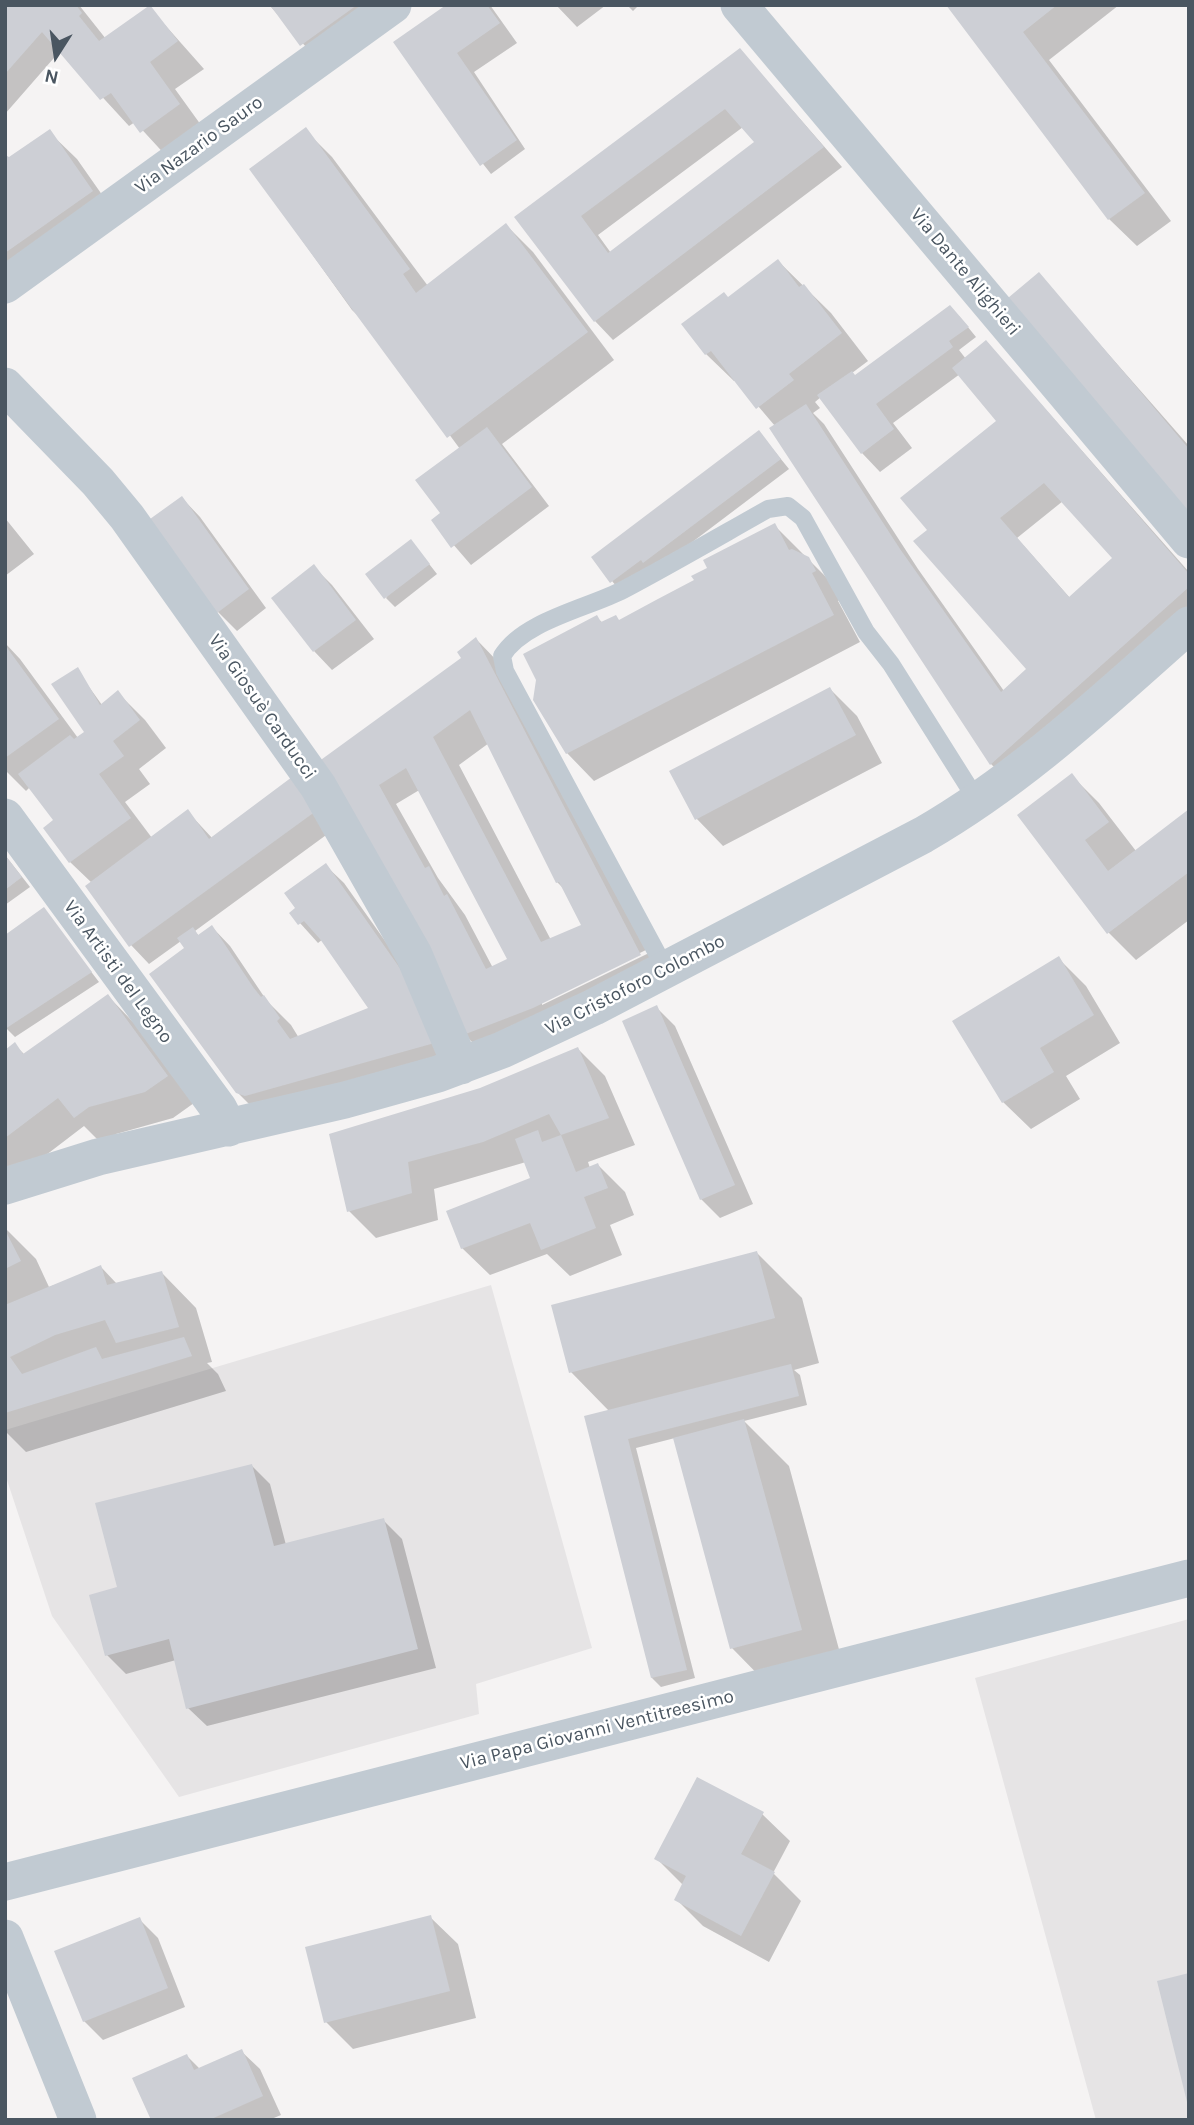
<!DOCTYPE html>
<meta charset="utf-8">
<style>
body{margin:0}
#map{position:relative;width:1194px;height:2125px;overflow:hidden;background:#f5f3f3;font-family:Karla,sans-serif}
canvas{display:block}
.frame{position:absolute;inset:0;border:7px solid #4a5661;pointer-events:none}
.north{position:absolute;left:21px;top:21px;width:70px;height:70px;-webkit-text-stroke:5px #fff;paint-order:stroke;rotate:192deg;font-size:19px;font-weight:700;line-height:28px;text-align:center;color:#4a5661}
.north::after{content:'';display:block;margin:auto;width:24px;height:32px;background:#4a5661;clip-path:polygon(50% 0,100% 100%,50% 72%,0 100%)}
</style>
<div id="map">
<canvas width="1194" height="2125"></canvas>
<div class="frame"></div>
<div class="north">N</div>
</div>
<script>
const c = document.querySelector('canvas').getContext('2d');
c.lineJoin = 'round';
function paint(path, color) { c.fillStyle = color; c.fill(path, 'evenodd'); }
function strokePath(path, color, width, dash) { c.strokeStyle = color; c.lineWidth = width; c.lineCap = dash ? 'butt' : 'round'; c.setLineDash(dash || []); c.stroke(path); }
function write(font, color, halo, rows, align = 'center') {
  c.font = font + ' Karla,sans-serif'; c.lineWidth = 5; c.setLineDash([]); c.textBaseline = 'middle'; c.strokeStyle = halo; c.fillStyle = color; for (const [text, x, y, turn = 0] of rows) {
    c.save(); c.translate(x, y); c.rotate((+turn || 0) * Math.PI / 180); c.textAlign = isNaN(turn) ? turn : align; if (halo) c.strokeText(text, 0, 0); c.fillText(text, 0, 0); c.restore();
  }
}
paint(new Path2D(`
 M 491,1285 L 592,1648 L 476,1684 L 479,1714 L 179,1797 L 52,1616 L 5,1474 L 5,1430 Z
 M 1189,1619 L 1189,2120 L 1096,2120 L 975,1678 Z`), '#e6e4e5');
paint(new Path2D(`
 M 5,5 L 79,5 L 106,39 L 150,8 L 204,69 L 175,89 L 206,132 L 169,159 L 135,122 L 129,126 L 60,51 L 5,114 Z
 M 273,5 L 394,5 L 320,63 L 271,7 Z
 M 449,5 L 490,5 L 517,43 L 474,72 L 525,149 L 491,174 L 465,141 Z
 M 556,5 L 606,5 L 577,27 Z
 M 627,5 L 639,5 L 633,11 Z
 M 948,5 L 1119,5 L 1049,60 L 1171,221 L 1137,246 L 1109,219 Z
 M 740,50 L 842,167 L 613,340 L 595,321 L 516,217 ZM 743,127 L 756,142 L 611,253 L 598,235 Z
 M 305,130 L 332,157 L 428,286 L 506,225 L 533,252 L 614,360 L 502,444 L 549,506 L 471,565 L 433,521 L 442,513 L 460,449 L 369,326 L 352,310 L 251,169 Z
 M 49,132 L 77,159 L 119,219 L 5,285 L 5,157 L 8,160 Z
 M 778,261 L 831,313 L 868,361 L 852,373 L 855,377 L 959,316 L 976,337 L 959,350 L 966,359 L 986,342 L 1189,572 L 1189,638 L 1018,791 L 991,764 L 775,426 L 736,380 L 734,381 L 706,354 L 683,325 L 728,299 ZM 960,374 L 998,421 L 929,530 L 1028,669 L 1004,691 L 918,569 L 824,424 L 813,413 L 820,408 L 815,402 L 821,397 L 862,453 L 880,472 L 912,448 L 893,423 ZM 1063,501 L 1114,558 L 1070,598 L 1017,538 Z
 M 1039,275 L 1189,446 L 1189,516 Z
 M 759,432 L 789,469 L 654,571 L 620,591 L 593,557 Z
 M 182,498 L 200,517 L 266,608 L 237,631 L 218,612 Z
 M 5,518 L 34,554 L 5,576 Z
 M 774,525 L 836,587 L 842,598 L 838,601 L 860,642 L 594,781 L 567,753 L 596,617 L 603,623 L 620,621 L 696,581 L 709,568 Z
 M 419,551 L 437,574 L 395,607 L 386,598 Z
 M 314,567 L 332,585 L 374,639 L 332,670 L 314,651 Z
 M 476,639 L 503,667 L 667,982 L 483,1053 L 464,1034 L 320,762 L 463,658 ZM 489,743 L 557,882 L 565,890 L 583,926 L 551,940 L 459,765 ZM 421,789 L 510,960 L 493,968 L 465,915 L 438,878 L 396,804 ZM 648,949 L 649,953 L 542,1005 L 542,1001 Z
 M 5,643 L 20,659 L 78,738 L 86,732 L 77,670 L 102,705 L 118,693 L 145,720 L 166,748 L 139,769 L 150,784 L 125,802 L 152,838 L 188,812 L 213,839 L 296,777 L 333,830 L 195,931 L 199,936 L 212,927 L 230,946 L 267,1001 L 291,1025 L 299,1038 L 370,1009 L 323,939 L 318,943 L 291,913 L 298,909 L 325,865 L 344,883 L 437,1014 L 455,1060 L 265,1120 L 237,1092 L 187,949 L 181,941 L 149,964 L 131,945 L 92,883 L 70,862 L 55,821 L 30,787 L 26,791 L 5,770 Z
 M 830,689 L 857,716 L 882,763 L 723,846 L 696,818 Z
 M 1072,776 L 1099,803 L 1136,851 L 1189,811 L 1189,920 L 1136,960 L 1109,933 L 1020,815 Z
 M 5,855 L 30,887 L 5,905 Z
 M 43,909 L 99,982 L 15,1037 L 5,1027 Z
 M 1058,958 L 1086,986 L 1120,1043 L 1066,1076 L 1080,1099 L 1031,1129 L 1003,1102 Z
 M 108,996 L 135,1024 L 194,1103 L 173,1118 L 116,1134 L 102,1144 L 84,1126 L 16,1178 L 5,1168 L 5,1052 L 15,1045 L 25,1055 Z
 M 656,1007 L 675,1026 L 753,1204 L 720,1218 L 701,1199 Z
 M 578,1049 L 605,1076 L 635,1145 L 588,1162 L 590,1168 L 598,1165 L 625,1192 L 634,1215 L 610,1225 L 622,1255 L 570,1276 L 547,1254 L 490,1275 L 462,1248 L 532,1179 L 526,1162 L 434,1189 L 438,1220 L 376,1238 L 349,1211 L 481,1090 Z
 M 5,1228 L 36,1259 L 49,1287 L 101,1267 L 117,1284 L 162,1273 L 196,1308 L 212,1362 L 207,1363 L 218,1374 L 226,1391 L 26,1452 L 5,1431 Z
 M 757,1253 L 802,1298 L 819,1363 L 794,1370 L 800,1375 L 807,1405 L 744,1421 L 789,1466 L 846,1675 L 777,1694 L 732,1648 L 675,1438 L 636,1448 L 695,1678 L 661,1687 L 652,1678 L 610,1412 L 571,1372 Z
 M 252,1466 L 270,1484 L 286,1545 L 383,1520 L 402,1539 L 436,1668 L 207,1726 L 188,1708 L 176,1660 L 126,1674 L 107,1655 L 119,1589 Z
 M 762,1814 L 790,1841 L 773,1873 L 801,1901 L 769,1962 L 703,1926 L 676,1899 L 683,1885 L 656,1858 Z
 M 430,1917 L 458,1944 L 476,2018 L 353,2049 L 326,2022 Z
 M 139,1919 L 158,1938 L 185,2007 L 103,2040 L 84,2021 Z
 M 241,2051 L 260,2069 L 281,2115 L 269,2120 L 153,2120 L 187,2056 L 200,2069 Z`), '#0003');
paint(new Path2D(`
 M 5,5 L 76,5 L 82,13 L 79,16 L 99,41 L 150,5 L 178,41 L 150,62 L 180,104 L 140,133 L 111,93 L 100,100 L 42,32 L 5,74 Z
 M 270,5 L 357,5 L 300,46 Z
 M 446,5 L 487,5 L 500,23 L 457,53 L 517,140 L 480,166 L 393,42 Z
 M 946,5 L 1057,5 L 1023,32 L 1145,193 L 1108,220 Z
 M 740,48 L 824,147 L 594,322 L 514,217 ZM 725,109 L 754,142 L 608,253 L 581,216 Z
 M 306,127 L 410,269 L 403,274 L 416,293 L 506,223 L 588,332 L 447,438 L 249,169 Z
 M 50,129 L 93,191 L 5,253 L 5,155 L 9,157 Z
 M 778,259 L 799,287 L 804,284 L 842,333 L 789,374 L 794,380 L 756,409 L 711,351 L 705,355 L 681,324 L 724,292 L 728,297 Z
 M 1039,272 L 1189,449 L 1189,519 L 1002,303 Z
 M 950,305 L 969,327 L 949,341 L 953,347 L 876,404 L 894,429 L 861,454 L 817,395 L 852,371 L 855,375 Z
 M 986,340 L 1189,574 L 1189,587 L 990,765 L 769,428 L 806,404 L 900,549 L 1001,692 L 1026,669 L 913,541 L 927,530 L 900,498 L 996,421 L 952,368 ZM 1044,483 L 1112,558 L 1069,597 L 1000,518 Z
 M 487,427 L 532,487 L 451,548 L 431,520 L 440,513 L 415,480 Z
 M 759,430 L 781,459 L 643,563 L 641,560 L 610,583 L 591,557 Z
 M 182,496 L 249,589 L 217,613 L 150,519 Z
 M 775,523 L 789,550 L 792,549 L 809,557 L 816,571 L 812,573 L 834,615 L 566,754 L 533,700 L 536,680 L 523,654 L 597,615 L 601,622 L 616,615 L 619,620 L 656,600 L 694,580 L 691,576 L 707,568 L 703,560 Z
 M 411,539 L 430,564 L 384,599 L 365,574 Z
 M 314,564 L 356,620 L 313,652 L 271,598 Z
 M 476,637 L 641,955 L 533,1008 L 463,1035 L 318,762 L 461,658 L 457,652 ZM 470,710 L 556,883 L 559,882 L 581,925 L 541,942 L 433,737 ZM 406,768 L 507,959 L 486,969 L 447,894 L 444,896 L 429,866 L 425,868 L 379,785 Z
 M 5,645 L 59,719 L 5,758 Z
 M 78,667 L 100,705 L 118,690 L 140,720 L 113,741 L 124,756 L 99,774 L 131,818 L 69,863 L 43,828 L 53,820 L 18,774 L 70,735 L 74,739 L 84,732 L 51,684 Z
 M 830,687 L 856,735 L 695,820 L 669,771 Z
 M 1072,773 L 1109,822 L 1085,840 L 1108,871 L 1189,809 L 1189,872 L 1107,934 L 1017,815 Z
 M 296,774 L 316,811 L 129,947 L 85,886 L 188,809 L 209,839 Z
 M 5,855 L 22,877 L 5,890 Z
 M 326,863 L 418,994 L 438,1042 L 245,1096 L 236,1093 L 149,974 L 184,948 L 177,938 L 193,927 L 198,935 L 212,925 L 253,987 L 261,997 L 264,995 L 280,1018 L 277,1021 L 290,1039 L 368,1008 L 320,939 L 304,921 L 298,925 L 289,913 L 295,908 L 284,893 Z
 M 44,907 L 92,972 L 5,1029 L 5,935 Z
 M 1059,956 L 1094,1015 L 1040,1048 L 1054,1072 L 1002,1103 L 952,1021 Z
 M 108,994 L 168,1076 L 145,1092 L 89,1107 L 74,1118 L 58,1098 L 5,1138 L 5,1050 L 15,1042 L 23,1054 Z
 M 657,1005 L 735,1185 L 700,1200 L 622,1021 Z
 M 578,1047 L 609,1118 L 561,1135 L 576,1172 L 598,1163 L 608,1188 L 584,1197 L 596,1228 L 541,1250 L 530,1223 L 461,1249 L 446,1211 L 530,1178 L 515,1139 L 538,1130 L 542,1142 L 561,1135 L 549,1114 L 483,1142 L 408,1162 L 412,1193 L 347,1212 L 329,1134 L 480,1088 Z
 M 5,1230 L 21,1261 L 5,1269 Z
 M 757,1251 L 775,1318 L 569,1373 L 551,1305 Z
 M 101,1265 L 107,1285 L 162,1271 L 179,1327 L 116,1343 L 105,1320 L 55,1335 L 10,1357 L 22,1374 L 96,1347 L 102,1359 L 184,1337 L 192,1356 L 5,1413 L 5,1305 Z
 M 791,1364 L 799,1396 L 628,1439 L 687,1670 L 651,1678 L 584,1416 Z
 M 744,1419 L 802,1630 L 730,1649 L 673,1438 Z
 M 252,1464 L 274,1546 L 384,1518 L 418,1649 L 186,1709 L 169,1639 L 105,1656 L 89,1595 L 117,1587 L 95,1503 Z
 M 697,1777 L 764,1812 L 741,1854 L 775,1872 L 741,1936 L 674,1900 L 686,1876 L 654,1859 Z
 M 431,1915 L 450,1991 L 324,2023 L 305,1947 Z
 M 140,1917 L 168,1988 L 83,2022 L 54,1951 Z
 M 1189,1973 L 1189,2106 L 1188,2106 L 1157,1981 Z
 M 242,2049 L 263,2096 L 209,2120 L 151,2120 L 132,2078 L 187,2054 L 194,2070 Z`), '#cdcfd5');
strokePath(new Path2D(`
 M 666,970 L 505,671 L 502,656 C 523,621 588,608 623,590 C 672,564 720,536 768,509 L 788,506 L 803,518 L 866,632 L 891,664 L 978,802`), '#c1cad2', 18);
strokePath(new Path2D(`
 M 739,5 L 1189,540
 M 5,285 L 393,5
 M 5,386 L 98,482 L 127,517 L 318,786 L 414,955 L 461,1066
 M 5,817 L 219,1109 L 229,1128
 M 5,1186 L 98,1157 L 345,1100 L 438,1074 L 502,1050 L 594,1007 L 923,835 C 1022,778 1103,701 1189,625
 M 5,1882 L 1189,1578
 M 5,1938 L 78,2120`), '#c1cad2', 37);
write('19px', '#4a5661', '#fff', [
 ["Via Nazario Sauro",199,145,-36],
 ["Via Dante Alighieri",965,272,50],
 ["Via Giosuè Carducci",262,707,55],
 ["Via Artisti del Legno",118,972,54],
 ["Via Cristoforo Colombo",635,985,-27],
 ["Via Papa Giovanni Ventitreesimo",597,1730,-14]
]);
</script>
